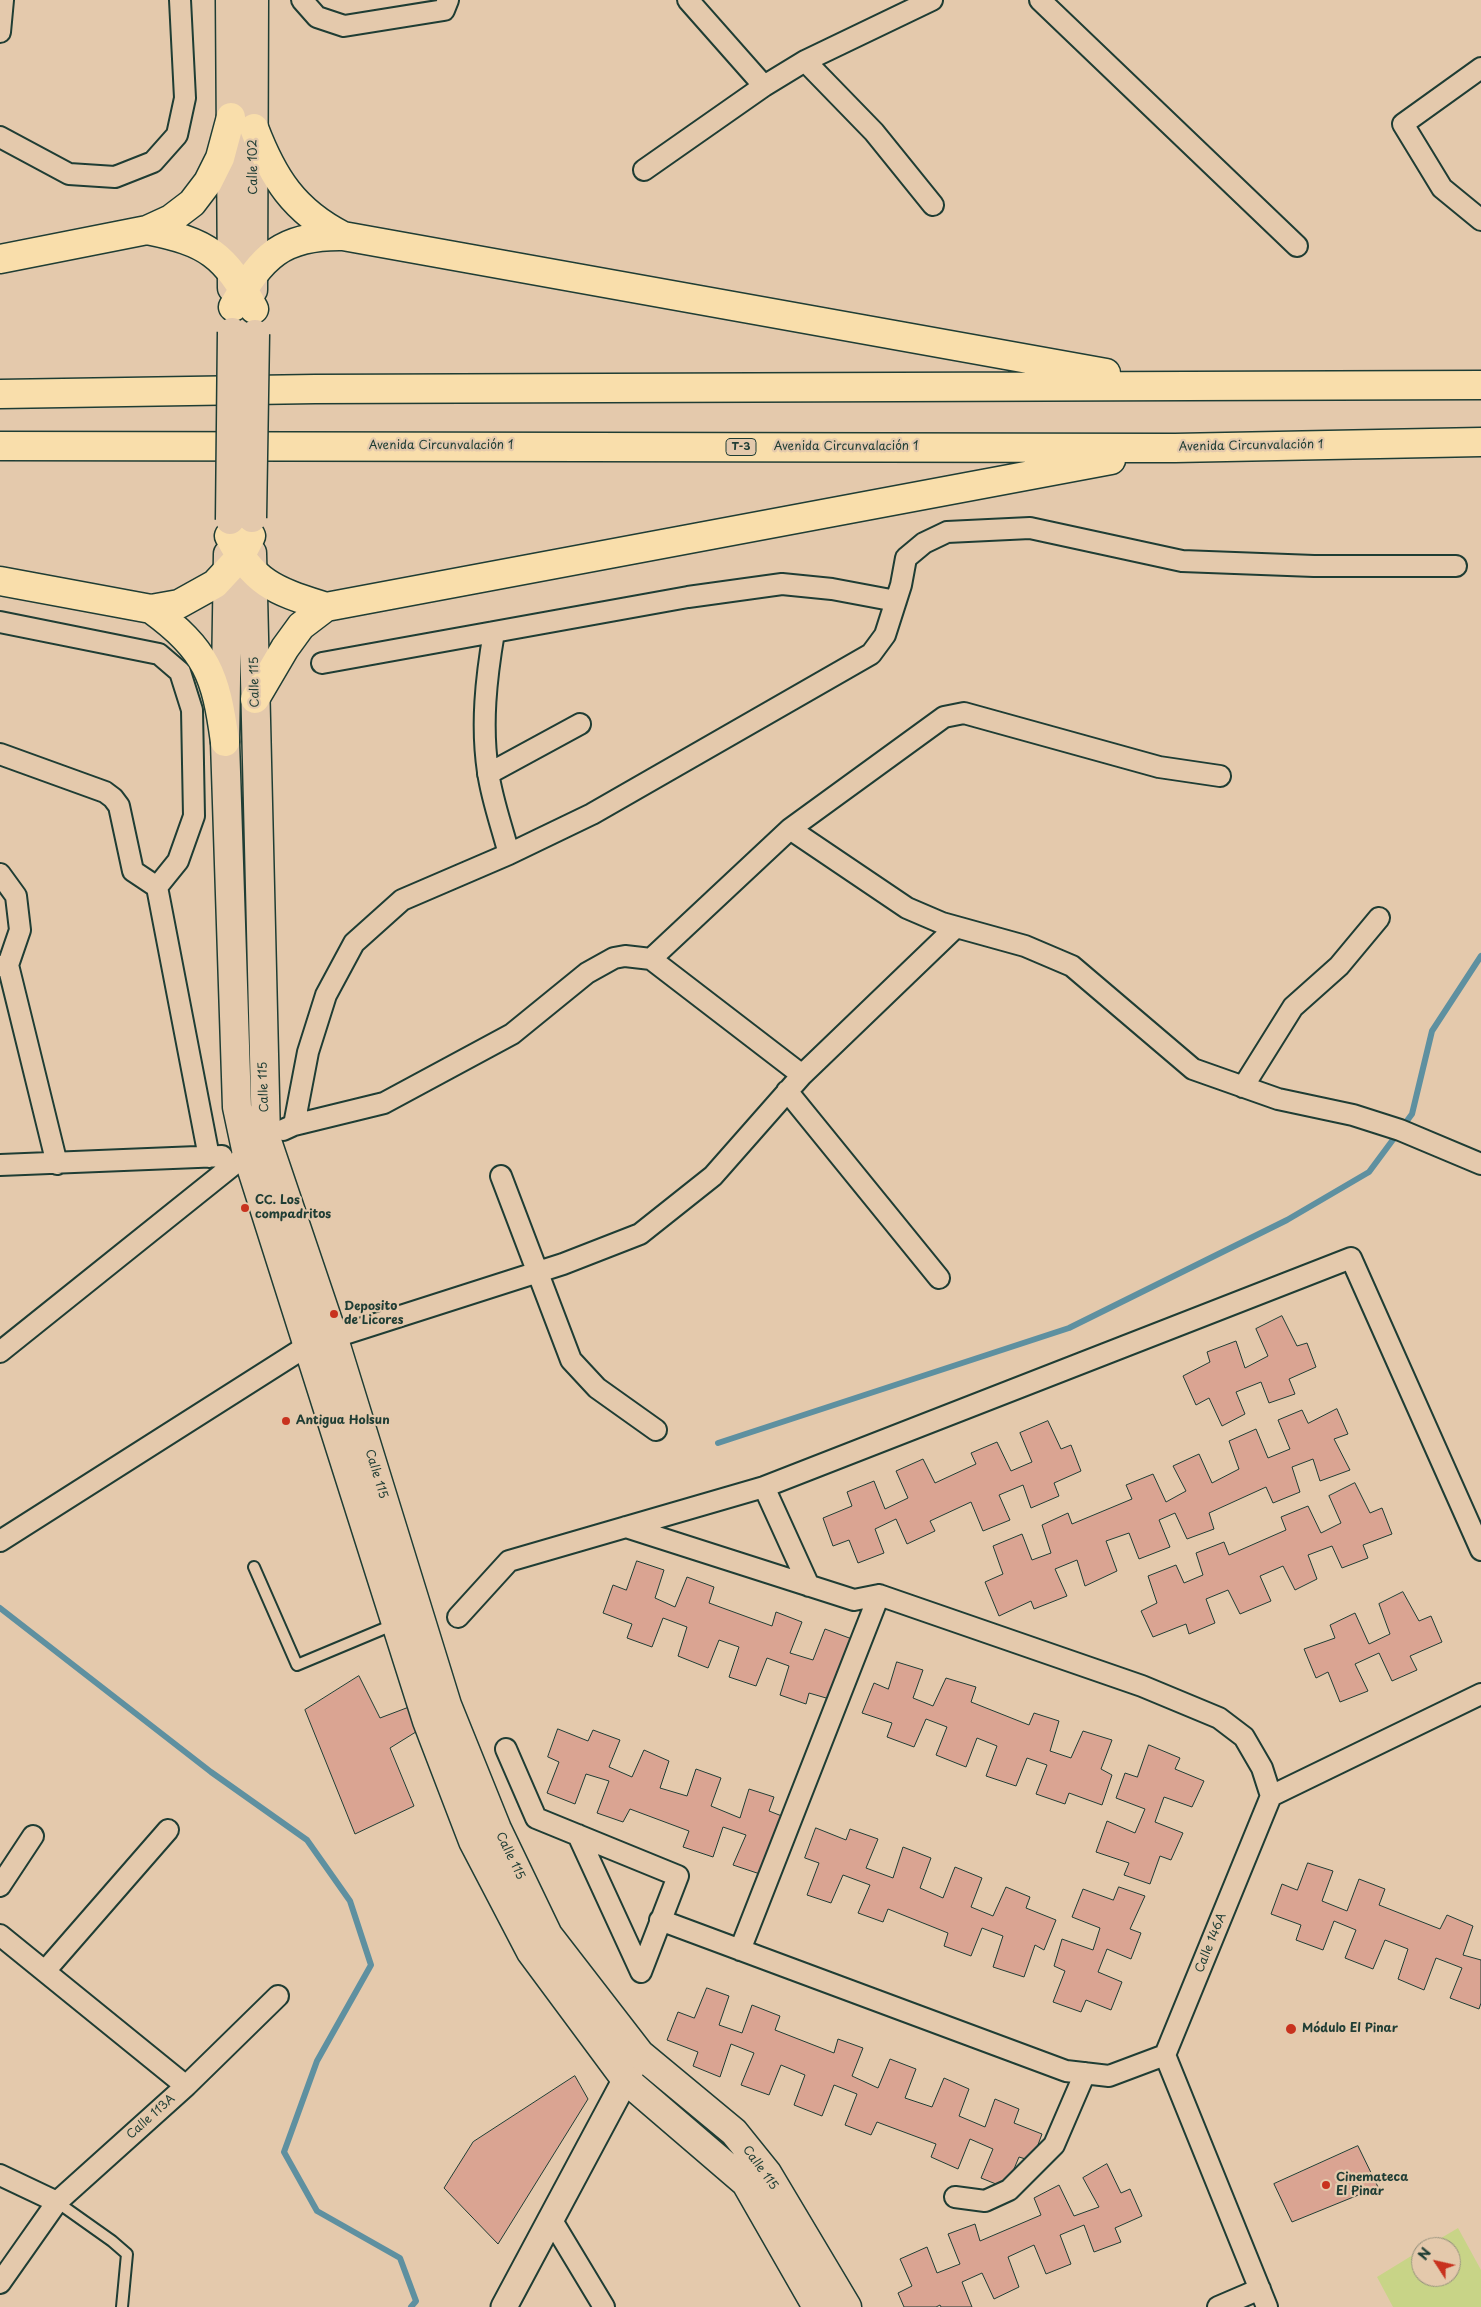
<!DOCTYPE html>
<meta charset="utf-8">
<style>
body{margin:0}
#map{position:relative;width:1481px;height:2307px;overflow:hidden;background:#e4c9ac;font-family:"Playpen Sans",sans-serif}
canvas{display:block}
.north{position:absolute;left:1411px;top:2237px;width:50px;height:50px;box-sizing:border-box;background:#e4c9ac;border:1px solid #95917c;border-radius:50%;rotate:305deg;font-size:14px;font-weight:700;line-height:20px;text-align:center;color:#1f3d34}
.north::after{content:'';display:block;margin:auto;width:18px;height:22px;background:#c8321e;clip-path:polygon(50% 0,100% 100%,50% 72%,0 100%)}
</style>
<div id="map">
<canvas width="1481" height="2307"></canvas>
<div class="north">N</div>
</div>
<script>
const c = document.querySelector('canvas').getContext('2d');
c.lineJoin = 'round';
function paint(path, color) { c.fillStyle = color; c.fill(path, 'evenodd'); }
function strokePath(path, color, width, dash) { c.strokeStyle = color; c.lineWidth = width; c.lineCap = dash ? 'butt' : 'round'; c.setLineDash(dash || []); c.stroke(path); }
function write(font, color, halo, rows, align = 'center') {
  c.font = font + ' "Playpen Sans",sans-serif'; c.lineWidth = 4.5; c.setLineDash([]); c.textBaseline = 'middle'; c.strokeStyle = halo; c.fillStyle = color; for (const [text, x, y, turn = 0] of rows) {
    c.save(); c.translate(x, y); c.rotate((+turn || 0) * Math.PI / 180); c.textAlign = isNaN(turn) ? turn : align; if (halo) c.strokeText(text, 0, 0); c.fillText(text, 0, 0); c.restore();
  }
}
paint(new Path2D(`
 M 1458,2228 L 1481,2270 L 1481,2307 L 1393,2307 L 1377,2277 L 1421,2250 L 1421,2277 L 1451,2277 L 1451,2247 L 1426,2247 Z`), '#c8d487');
strokePath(new Path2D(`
 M 718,1443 L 1069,1328 L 1287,1220 L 1369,1172 L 1412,1114 L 1432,1031 L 1481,956
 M 0,1608 L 211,1772 L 307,1840 L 350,1901 L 371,1965 L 317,2061 L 284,2152 L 317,2211 L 400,2258 L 416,2301 L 411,2307`), '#5e90a0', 6);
const building = new Path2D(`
 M 1282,1316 L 1297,1346 L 1307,1343 L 1316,1367 L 1289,1379 L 1295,1394 L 1269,1403 L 1261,1382 L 1236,1392 L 1245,1414 L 1222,1426 L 1209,1398 L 1196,1405 L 1183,1376 L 1210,1362 L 1207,1352 L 1236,1341 L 1245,1368 L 1268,1356 L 1256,1329 Z
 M 1337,1409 L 1348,1434 L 1334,1439 L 1350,1470 L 1320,1481 L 1313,1459 L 1292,1467 L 1300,1492 L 1273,1503 L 1266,1487 L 1209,1513 L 1214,1529 L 1187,1539 L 1175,1513 L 1159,1520 L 1170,1547 L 1139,1559 L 1129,1533 L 1106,1541 L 1117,1571 L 1085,1586 L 1077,1560 L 1055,1569 L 1067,1596 L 1034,1609 L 1031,1601 L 999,1616 L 985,1582 L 1003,1574 L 993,1546 L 1022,1534 L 1032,1560 L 1051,1553 L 1042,1525 L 1068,1513 L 1072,1524 L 1132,1499 L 1126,1485 L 1153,1474 L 1166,1502 L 1186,1491 L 1173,1466 L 1199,1454 L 1212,1483 L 1239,1469 L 1229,1441 L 1256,1429 L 1268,1458 L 1290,1449 L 1278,1420 L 1302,1410 L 1308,1423 Z
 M 1048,1421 L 1061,1449 L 1071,1445 L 1081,1471 L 1054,1483 L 1059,1496 L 1031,1508 L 1023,1485 L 999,1495 L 1010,1520 L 983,1531 L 971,1502 L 930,1521 L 935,1531 L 907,1544 L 896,1519 L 875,1529 L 884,1553 L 858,1563 L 849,1540 L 833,1546 L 823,1518 L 852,1506 L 847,1492 L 874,1481 L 885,1509 L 908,1498 L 896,1471 L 923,1459 L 935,1483 L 976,1464 L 971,1453 L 997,1442 L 1011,1471 L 1032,1462 L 1020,1433 Z
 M 1355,1483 L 1370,1513 L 1382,1508 L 1392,1534 L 1363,1545 L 1368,1558 L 1342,1568 L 1332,1546 L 1308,1555 L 1317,1579 L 1295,1590 L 1283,1566 L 1260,1576 L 1271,1601 L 1240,1614 L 1228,1590 L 1206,1599 L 1215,1623 L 1189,1634 L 1186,1624 L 1153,1637 L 1141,1611 L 1157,1603 L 1148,1576 L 1176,1565 L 1184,1583 L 1203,1575 L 1196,1553 L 1224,1542 L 1229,1555 L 1286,1530 L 1281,1517 L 1308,1506 L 1321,1533 L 1341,1523 L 1329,1496 Z
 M 637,1561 L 664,1570 L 655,1598 L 675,1607 L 687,1577 L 714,1587 L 709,1603 L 772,1626 L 776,1612 L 802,1622 L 790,1653 L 813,1660 L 825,1629 L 852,1639 L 837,1672 L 844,1674 L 833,1700 L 809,1693 L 806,1704 L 780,1695 L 789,1666 L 767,1658 L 756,1686 L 729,1677 L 739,1647 L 719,1640 L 708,1668 L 678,1656 L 687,1627 L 663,1618 L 652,1647 L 627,1638 L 632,1624 L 603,1613 L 613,1585 L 626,1590 Z
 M 1403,1592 L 1419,1621 L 1431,1616 L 1442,1642 L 1410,1656 L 1417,1670 L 1392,1681 L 1379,1653 L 1355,1664 L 1368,1691 L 1340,1702 L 1328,1672 L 1316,1678 L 1304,1649 L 1335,1638 L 1330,1625 L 1355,1613 L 1369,1644 L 1390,1634 L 1379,1604 Z
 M 897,1662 L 923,1670 L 913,1698 L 933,1706 L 946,1678 L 976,1687 L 971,1702 L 1029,1725 L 1034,1713 L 1059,1721 L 1050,1751 L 1071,1758 L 1083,1731 L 1112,1740 L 1101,1769 L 1112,1775 L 1102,1805 L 1069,1793 L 1065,1804 L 1036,1794 L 1047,1765 L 1027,1758 L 1016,1786 L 986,1776 L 997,1746 L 977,1738 L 966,1767 L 936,1755 L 947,1727 L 926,1719 L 914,1747 L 887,1737 L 892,1723 L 862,1713 L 874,1683 L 888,1689 Z
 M 359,1676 L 380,1718 L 409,1707 L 419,1730 L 390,1748 L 414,1806 L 355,1834 L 305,1710 Z
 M 558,1729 L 588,1741 L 593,1730 L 620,1740 L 609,1767 L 632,1777 L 644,1750 L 669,1761 L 660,1788 L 687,1796 L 696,1769 L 721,1778 L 711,1806 L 740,1818 L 749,1789 L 774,1797 L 769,1811 L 787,1818 L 776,1846 L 770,1843 L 760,1874 L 733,1865 L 746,1835 L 723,1827 L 713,1857 L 683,1847 L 689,1831 L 630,1809 L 623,1822 L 597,1813 L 609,1781 L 586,1774 L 575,1804 L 547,1793 L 559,1762 L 548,1757 Z
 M 1149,1745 L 1180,1758 L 1175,1769 L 1204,1781 L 1192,1807 L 1164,1797 L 1155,1822 L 1183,1833 L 1171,1860 L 1160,1856 L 1150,1884 L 1124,1875 L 1129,1863 L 1096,1852 L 1107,1821 L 1135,1833 L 1145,1809 L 1116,1798 L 1125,1773 L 1137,1777 Z
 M 816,1828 L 846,1840 L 850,1829 L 878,1839 L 866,1868 L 893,1878 L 903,1847 L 931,1858 L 920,1888 L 943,1898 L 955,1867 L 982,1878 L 971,1907 L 993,1916 L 1006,1887 L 1030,1897 L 1026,1908 L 1056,1920 L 1044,1950 L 1035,1945 L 1024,1977 L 993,1967 L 1003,1936 L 982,1928 L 971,1956 L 944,1946 L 948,1933 L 888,1909 L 883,1922 L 858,1913 L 870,1885 L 843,1875 L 831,1903 L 807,1895 L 819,1863 L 805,1858 Z
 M 1308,1863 L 1333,1871 L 1322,1901 L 1347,1911 L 1359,1879 L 1385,1889 L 1379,1905 L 1440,1929 L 1447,1915 L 1473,1926 L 1463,1955 L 1481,1960 L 1481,2003 L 1479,2009 L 1450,1998 L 1462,1968 L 1436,1958 L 1424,1990 L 1398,1979 L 1408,1949 L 1385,1940 L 1373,1969 L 1345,1958 L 1356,1930 L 1334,1921 L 1323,1950 L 1296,1940 L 1301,1925 L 1271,1914 L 1282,1884 L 1297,1890 Z
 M 1119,1887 L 1145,1896 L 1130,1929 L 1141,1933 L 1131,1959 L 1107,1949 L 1098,1972 L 1122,1982 L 1111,2010 L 1086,2000 L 1081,2012 L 1053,2002 L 1065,1971 L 1054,1966 L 1062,1939 L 1093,1950 L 1100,1928 L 1072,1917 L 1083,1889 L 1113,1900 Z
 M 707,1988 L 729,1996 L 719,2025 L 742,2033 L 752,2005 L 780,2016 L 775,2030 L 834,2053 L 838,2039 L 863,2048 L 852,2076 L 878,2088 L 890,2059 L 916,2069 L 905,2098 L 932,2107 L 944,2078 L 969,2089 L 959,2116 L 985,2127 L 995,2099 L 1019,2109 L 1014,2123 L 1042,2134 L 1032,2161 L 1019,2157 L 1006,2188 L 981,2178 L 993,2149 L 970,2139 L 958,2169 L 931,2157 L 936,2144 L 877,2122 L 871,2135 L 845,2125 L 857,2094 L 834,2085 L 822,2116 L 794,2105 L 805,2075 L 781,2065 L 769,2095 L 741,2085 L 754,2053 L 731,2044 L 720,2077 L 693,2066 L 698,2052 L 667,2040 L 678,2012 L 694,2018 Z
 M 575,2076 L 588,2099 L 498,2244 L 444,2188 L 473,2142 Z
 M 1358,2146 L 1378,2187 L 1292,2222 L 1274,2184 Z
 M 1107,2164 L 1121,2193 L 1130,2189 L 1142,2216 L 1115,2228 L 1121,2242 L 1094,2252 L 1084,2225 L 1060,2235 L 1071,2264 L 1046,2274 L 1034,2245 L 1008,2257 L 1019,2287 L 994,2299 L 982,2273 L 962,2282 L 972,2307 L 941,2307 L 940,2305 L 936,2307 L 904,2307 L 898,2293 L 912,2286 L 900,2259 L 927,2247 L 937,2273 L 960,2264 L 948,2234 L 975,2224 L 980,2241 L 1041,2215 L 1034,2198 L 1059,2185 L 1074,2216 L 1099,2207 L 1083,2178 Z`);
paint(building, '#daa492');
strokePath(building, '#1f3d34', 1);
const service = new Path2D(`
 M 254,1567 L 297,1665 L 395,1624
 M 57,2202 L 112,2241 L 127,2254 L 122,2307`);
const minor = new Path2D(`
 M 302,0 L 317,17 L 344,26 L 444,10 L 448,0
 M 688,0 L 764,86 L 805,61 L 932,0
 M 1040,0 L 1297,246
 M 0,32 L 3,0
 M 805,61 L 874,132 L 933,205
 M 1481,68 L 1403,124 L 1442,188 L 1481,220
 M 0,137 L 69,174 L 115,177 L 153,162 L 177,135 L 185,98 L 180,0
 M 644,170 L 764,86
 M 0,622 L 159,654 L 180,672 L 192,710 L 194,816 L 178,861 L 157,887
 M 494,632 C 486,679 481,725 488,772 C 492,800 502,827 509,854
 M 322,663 L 688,597 L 782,584 L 832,589 L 896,601
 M 0,754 L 105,792 L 113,798 L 119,806 L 133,871 L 157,887 L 209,1157
 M 488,774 L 580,724
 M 790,829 L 907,908 L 942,923 L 1025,946 L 1072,966 L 1193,1069 L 1278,1099 L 1353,1115 L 1400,1130 L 1481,1164
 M 0,874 L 16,896 L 20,930 L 8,965
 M 651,959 L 790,829 L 944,717 L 964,713 L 1159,767 L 1220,776
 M 0,966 L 8,965 L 57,1164
 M 1243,1087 L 1293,1007 L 1339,966 L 1379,918
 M 787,1091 L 939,1278
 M 294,1125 L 308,1052 L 326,995 L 354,943 L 402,900 L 509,854 L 592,814 L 871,654 L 885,635 L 901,585 L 906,558 L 924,543 L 947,532 L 1030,528 L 1182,561 L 1314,566 L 1456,566
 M 283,1130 L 294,1125 L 384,1103 L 512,1034 L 587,973 L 614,958 L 625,956 L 651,959 L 802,1075
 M 0,1165 L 222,1156
 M 501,1176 L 571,1360 L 597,1388 L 656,1430
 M 0,1352 L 257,1146
 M 764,1487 L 809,1586
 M 626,1527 L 854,1600 L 879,1595 L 1142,1686 L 1219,1718 L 1244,1737 L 1262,1768 L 1271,1796
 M 0,1541 L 307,1346 L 563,1264 L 640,1234 L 713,1176 L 802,1075 L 956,927
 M 458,1617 L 509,1561 L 764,1487 L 1351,1258 L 1481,1550
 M 506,1749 L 536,1818 L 678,1876 L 641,1972 L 578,1835
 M 0,1886 L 33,1836
 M 660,1920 L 1066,2071 L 1109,2076 L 1165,2055
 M 0,1935 L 186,2086 L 57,2202 L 0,2283
 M 740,1950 L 879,1595
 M 45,1971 L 168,1830
 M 186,2086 L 278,1996
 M 0,2175 L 57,2202
 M 955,2197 L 985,2201 L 1009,2190 L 1054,2145 L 1085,2073
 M 551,2219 L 604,2307
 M 1218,2307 L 1260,2289
 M 1267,2307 L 1165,2055 L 1271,1796 L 1481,1694`);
const tertiary = new Path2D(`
 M 504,2307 L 635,2062`);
const secondary = new Path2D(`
 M 230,0 L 232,288
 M 253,290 L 254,0
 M 252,553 L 266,1138 L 333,1336 L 447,1705 L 497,1829 L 548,1935 L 640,2054 L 734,2132 L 767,2173 L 847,2307
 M 228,554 L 225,742 L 237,1107 L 247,1154 L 427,1721 L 473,1841 L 531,1952 L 626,2080 L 746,2183 L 817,2307`);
const primary = new Path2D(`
 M 254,128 C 273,178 294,211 343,236
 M 147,230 C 207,242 225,254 254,309
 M 0,259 L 147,230 L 171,219 L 192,203 L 208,182 L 220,158 L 231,117
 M 233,307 C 262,256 282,235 343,236 L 1106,373
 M 0,394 L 315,389 L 1481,385
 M 0,446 L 1175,448 L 1481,442
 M 229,536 C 254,585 277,591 326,607
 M 0,581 L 151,609 L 179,604 L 215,584 L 240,557 L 251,536
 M 151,609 C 207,650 216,675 225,742
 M 255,699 L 285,648 L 301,626 L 326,607 L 1111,460`);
strokePath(service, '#1f3d34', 14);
strokePath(minor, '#1f3d34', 24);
strokePath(tertiary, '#1f3d34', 29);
strokePath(secondary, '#1f3d34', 31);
strokePath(primary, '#1f3d34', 31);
strokePath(service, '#e4c9ac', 10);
strokePath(minor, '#e4c9ac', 20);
strokePath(tertiary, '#e4c9ac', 25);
strokePath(secondary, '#e4c9ac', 28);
strokePath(primary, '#f9deab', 28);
const secondaryBridge = new Path2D(`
 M 252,518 L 255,334
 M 230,520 L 232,332`);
strokePath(secondaryBridge, '#1f3d34', 31, []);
strokePath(secondaryBridge, '#e4c9ac', 28);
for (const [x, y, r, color] of [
 [245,1208,5,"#c8321e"],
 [334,1314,5,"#c8321e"],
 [286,1421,5,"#c8321e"],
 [1291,2029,6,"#c8321e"],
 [1326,2185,5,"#c8321e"]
]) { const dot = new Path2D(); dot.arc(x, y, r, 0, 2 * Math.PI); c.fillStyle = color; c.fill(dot); strokePath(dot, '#e4c9ac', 2); }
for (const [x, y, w] of [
 [741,447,30]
]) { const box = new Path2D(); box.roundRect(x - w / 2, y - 8.5, w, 17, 4); c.fillStyle = '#e4c9ac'; c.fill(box); strokePath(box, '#1f3d34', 1); }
write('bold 11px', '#1f3d34', null, [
 ["T-3",741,447]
]);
write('12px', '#1f3d34', '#e4c9ac', [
 ["Calle 102",254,167,-90],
 ["Avenida Circunvalación 1",441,446],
 ["Avenida Circunvalación 1",1251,446,-1],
 ["Avenida Circunvalación 1",846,447],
 ["Calle 115",255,682,-91],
 ["Calle 115",264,1087,-92],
 ["Calle 115",376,1474,73],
 ["Calle 115",510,1856,64],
 ["Calle 146A",1211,1943,-68],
 ["Calle 113A",151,2117,-42],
 ["Calle 115",760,2168,54]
]);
write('bold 12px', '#1f3d34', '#e4c9ac', [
 ["CC. Los",255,1201],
 ["compadritos",255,1215],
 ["Deposito",344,1307],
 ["de Licores",344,1321],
 ["Antigua Holsun",296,1421],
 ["Módulo El Pinar",1302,2029],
 ["Cinemateca",1336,2178],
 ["El Pinar",1336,2192]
], 'left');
</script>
